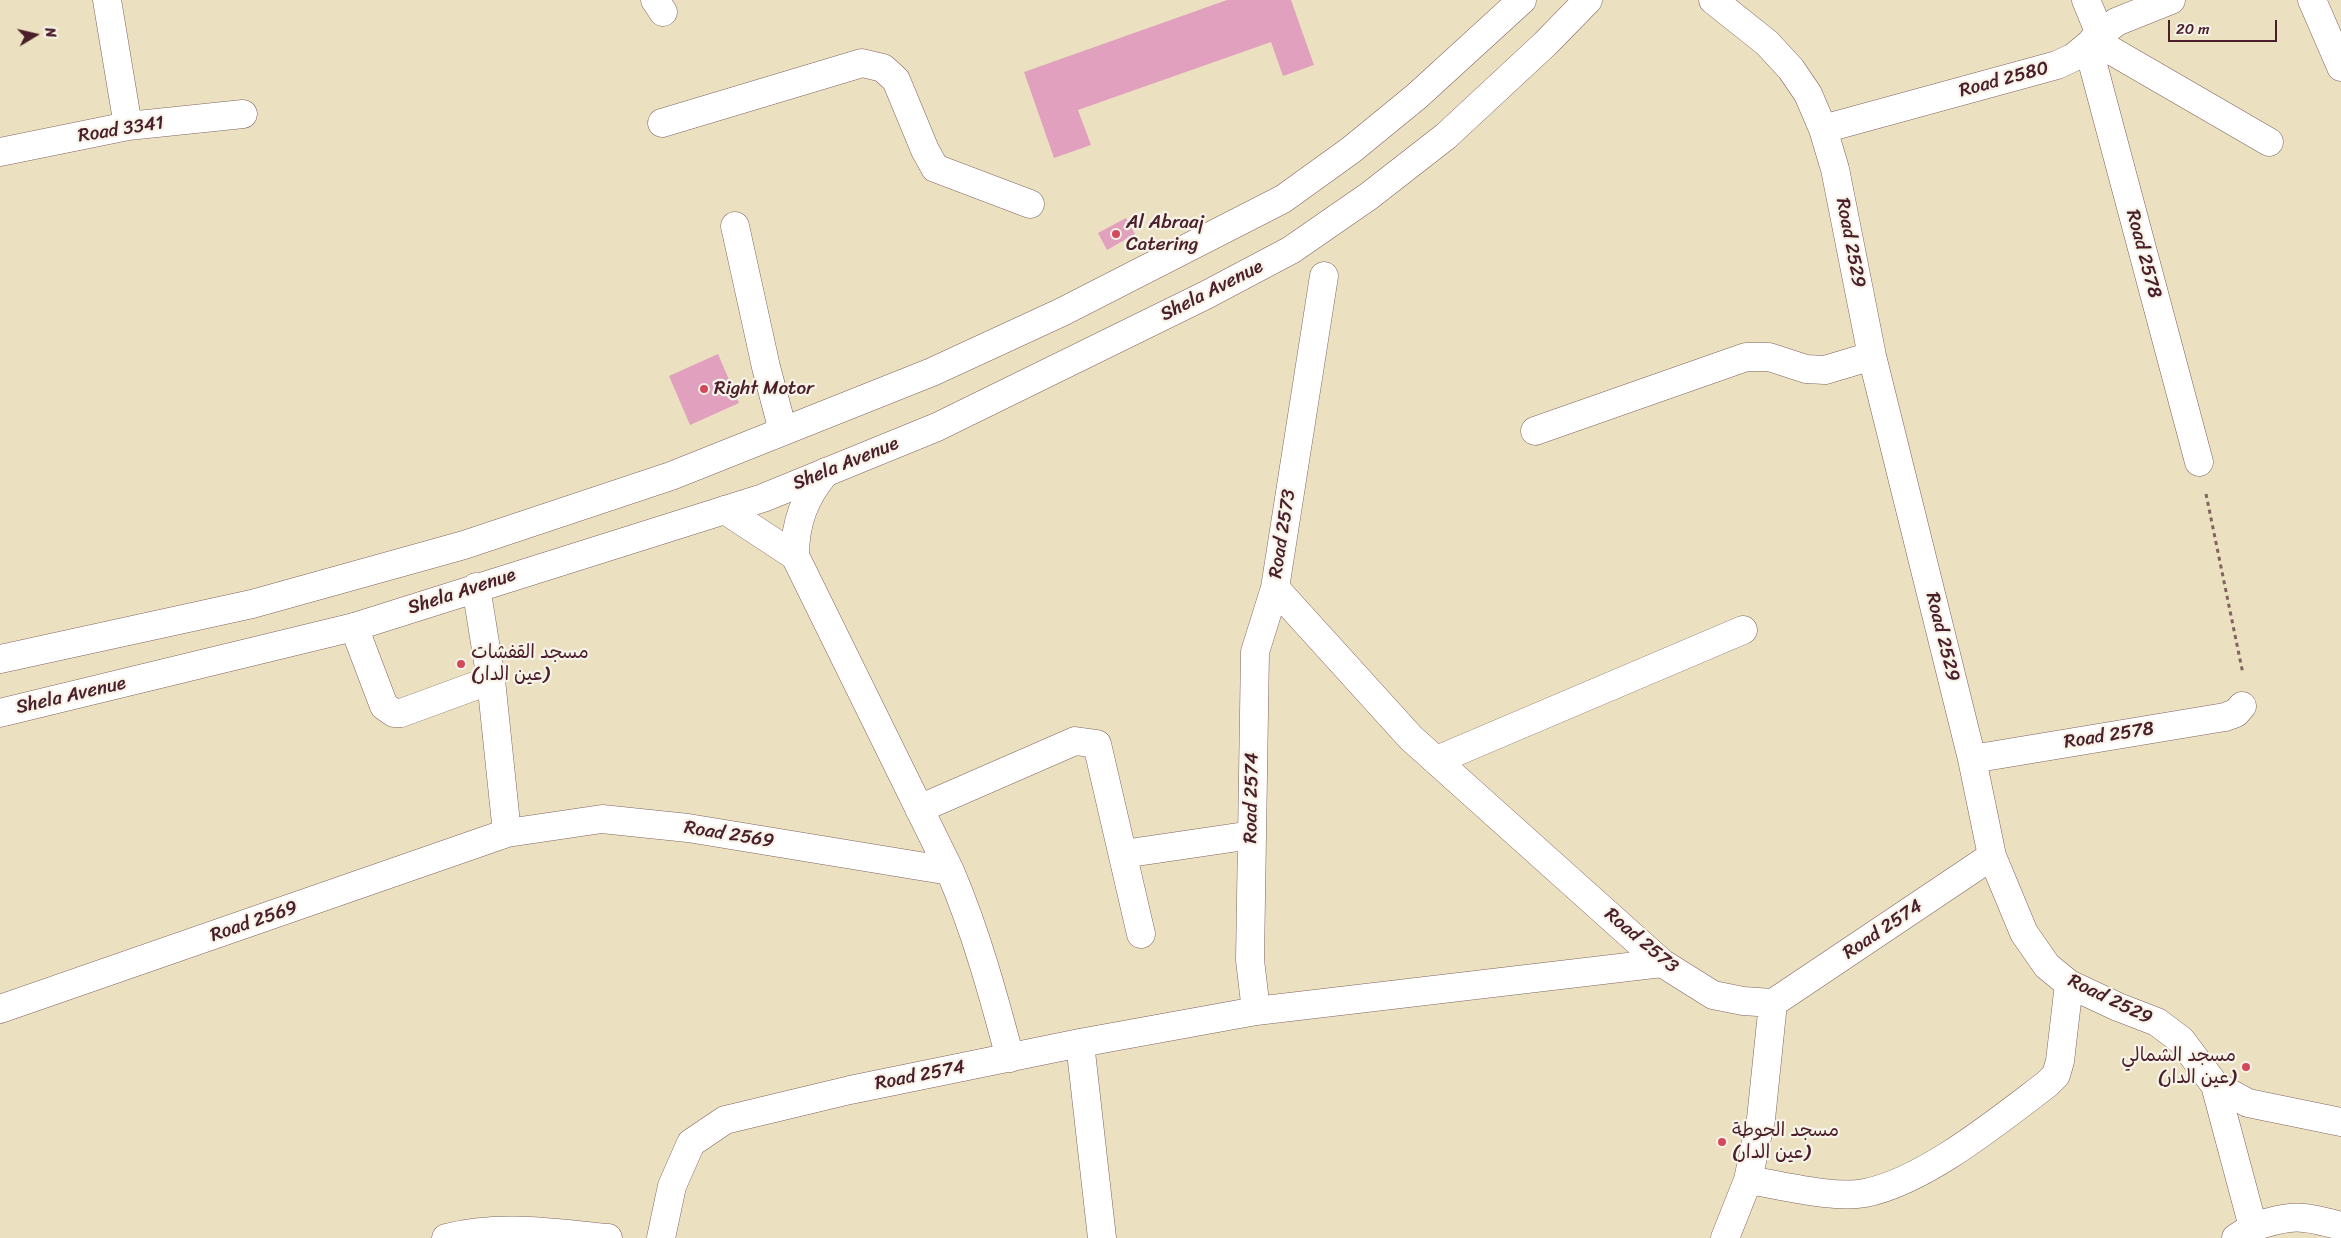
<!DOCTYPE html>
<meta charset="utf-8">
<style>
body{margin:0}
#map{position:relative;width:2341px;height:1238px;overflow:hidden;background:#ebe1c0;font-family:Sriracha,sans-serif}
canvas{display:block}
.north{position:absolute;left:10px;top:10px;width:50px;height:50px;-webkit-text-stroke:4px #f7f3e8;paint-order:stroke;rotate:81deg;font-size:14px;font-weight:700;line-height:20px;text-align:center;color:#4a1f2b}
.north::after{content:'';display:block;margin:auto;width:18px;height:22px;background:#4a1f2b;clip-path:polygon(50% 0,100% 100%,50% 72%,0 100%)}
.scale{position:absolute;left:2168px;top:20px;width:109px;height:22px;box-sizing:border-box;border:2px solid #4a1f2b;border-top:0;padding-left:6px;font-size:15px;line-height:18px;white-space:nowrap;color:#4a1f2b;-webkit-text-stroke:4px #f7f3e8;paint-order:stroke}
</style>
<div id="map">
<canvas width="2341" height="1238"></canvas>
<div class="north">N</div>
<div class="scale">20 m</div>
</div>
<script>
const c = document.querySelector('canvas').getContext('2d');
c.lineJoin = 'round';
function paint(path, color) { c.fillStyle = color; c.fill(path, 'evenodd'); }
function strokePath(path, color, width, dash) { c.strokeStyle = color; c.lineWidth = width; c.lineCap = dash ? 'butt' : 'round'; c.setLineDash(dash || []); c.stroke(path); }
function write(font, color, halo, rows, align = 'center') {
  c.font = font + ' Sriracha,"Playpen Sans Arabic",sans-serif'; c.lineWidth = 4.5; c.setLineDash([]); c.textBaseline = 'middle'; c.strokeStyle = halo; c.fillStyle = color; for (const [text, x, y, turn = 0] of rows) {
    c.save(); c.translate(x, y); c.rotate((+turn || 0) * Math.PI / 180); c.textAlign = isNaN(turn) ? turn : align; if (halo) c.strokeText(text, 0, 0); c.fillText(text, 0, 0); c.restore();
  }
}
paint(new Path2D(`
 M 1227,0 L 1291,0 L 1314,65 L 1283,76 L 1271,42 L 1078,110 L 1091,145 L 1054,158 L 1024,72 Z
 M 1126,218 L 1135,234 L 1107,250 L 1098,233 Z
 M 718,354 L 739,403 L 690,425 L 669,376 Z`), '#e2a0bf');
const minor = new Path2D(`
 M 107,0 L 128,126
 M 655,0 L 663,12
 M 1713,0 L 1767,43 L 1791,69 L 1808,94 L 1823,129 L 1835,169 L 1872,356 L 1972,759 L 1992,856 L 2024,933 L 2047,966 L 2069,984 L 2118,1007 L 2157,1022 L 2181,1040 L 2215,1085 L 2248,1103 L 2341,1122
 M 2086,0 L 2100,34
 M 2312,0 L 2341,67
 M 2093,40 L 2269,142
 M 2088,46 L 2199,462
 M 662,123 L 862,63 L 883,68 L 896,80 L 925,150 L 935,168 L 1030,204
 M 1823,129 L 2057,65 L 2074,57 L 2116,22 L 2171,0
 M 0,152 L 128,126 L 243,114
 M 735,226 L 766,367 L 783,431
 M 1535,431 L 1746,357 L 1769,357 L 1806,369 L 1825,370 L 1872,356
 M 826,472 C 804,498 795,523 795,556 L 950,871 C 976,932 993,994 1010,1058
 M 725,510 L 795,556
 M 476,587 L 491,680 L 507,833
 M 1275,588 L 1411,738 L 1662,963 L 1713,995 L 1743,1001 L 1773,1003
 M 354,627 L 384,706 L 394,713 L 401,713 L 491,680
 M 1972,759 L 2225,717 L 2236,713 L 2242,706
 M 1437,760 L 1743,630
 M 919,809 L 1075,741 L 1097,744 L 1141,934
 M 1123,854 L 1252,835
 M 1773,1003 L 1992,856
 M 0,1009 L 507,833 L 602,819 L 688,828 L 950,871
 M 1256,1011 L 1250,960 L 1255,652 L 1275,588 L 1324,276
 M 1080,1043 L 1102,1238
 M 2215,1085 L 2253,1227 L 2236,1238
 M 1748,1180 C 1781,1185 1833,1199 1865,1193 C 1925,1181 1998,1121 2047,1084 L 2056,1075 L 2060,1061 L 2069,984
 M 2253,1227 C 2292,1214 2301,1215 2341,1226
 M 446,1238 C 500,1224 554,1233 608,1238
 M 661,1238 L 672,1186 L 691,1143 L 725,1120 L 850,1090 L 1080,1043 L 1256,1011 L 1662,963
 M 1725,1238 L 1748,1180 L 1761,1119 L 1773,1003`);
const major = new Path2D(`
 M 0,659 L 252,604 L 464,545 L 671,476 L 932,372 L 1062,312 L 1283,199 L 1351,150 L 1417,96 L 1522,0
 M 0,713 L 354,627 L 763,498 L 937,427 L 1206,295 L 1291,250 L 1369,196 L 1446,136 L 1545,44 L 1588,0`);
strokePath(minor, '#82635f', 29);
strokePath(major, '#82635f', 29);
strokePath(new Path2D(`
 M 2206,494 L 2243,674`), '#82635f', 3, [4, 4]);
strokePath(minor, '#fff', 28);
strokePath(major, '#fff', 28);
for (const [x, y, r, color] of [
 [1116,234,5,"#d1495b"],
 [704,389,5,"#d1495b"],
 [461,664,5,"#d1495b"],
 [2246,1067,5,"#d1495b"],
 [1722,1142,5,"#d1495b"]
]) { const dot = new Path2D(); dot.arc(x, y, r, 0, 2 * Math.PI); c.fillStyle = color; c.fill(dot); strokePath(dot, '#f7f3e8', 2); }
write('19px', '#4a1f2b', '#f7f3e8', [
 ["Road 2580",2004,80,-15],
 ["Road 3341",121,130,-9],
 ["Road 2529",1850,243,79],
 ["Road 2578",2143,254,75],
 ["Shela Avenue",1212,291,-27],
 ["Shela Avenue",846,464,-22],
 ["Road 2573",1283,534,-81],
 ["Shela Avenue",462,592,-18],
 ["Road 2529",1942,637,76],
 ["Shela Avenue",71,696,-13],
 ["Road 2578",2109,736,-9],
 ["Road 2574",1252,798,-89],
 ["Road 2569",729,835,9],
 ["Road 2569",254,922,-19],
 ["Road 2574",1883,930,-34],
 ["Road 2573",1641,941,40],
 ["Road 2529",2110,1000,26],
 ["Road 2574",920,1076,-11]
]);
write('19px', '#4a1f2b', '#f7f3e8', [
 ["Al Abraaj",1126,223],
 ["Catering",1126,245],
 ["Right Motor",714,389],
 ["مسجد القفشات",471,653],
 ["(عين الدار)",471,675],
 ["مسجد الشمالي",2236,1056,"right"],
 ["(عين الدار)",2236,1078,"right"],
 ["مسجد الحوطة",1732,1131],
 ["(عين الدار)",1732,1153]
], 'left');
</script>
